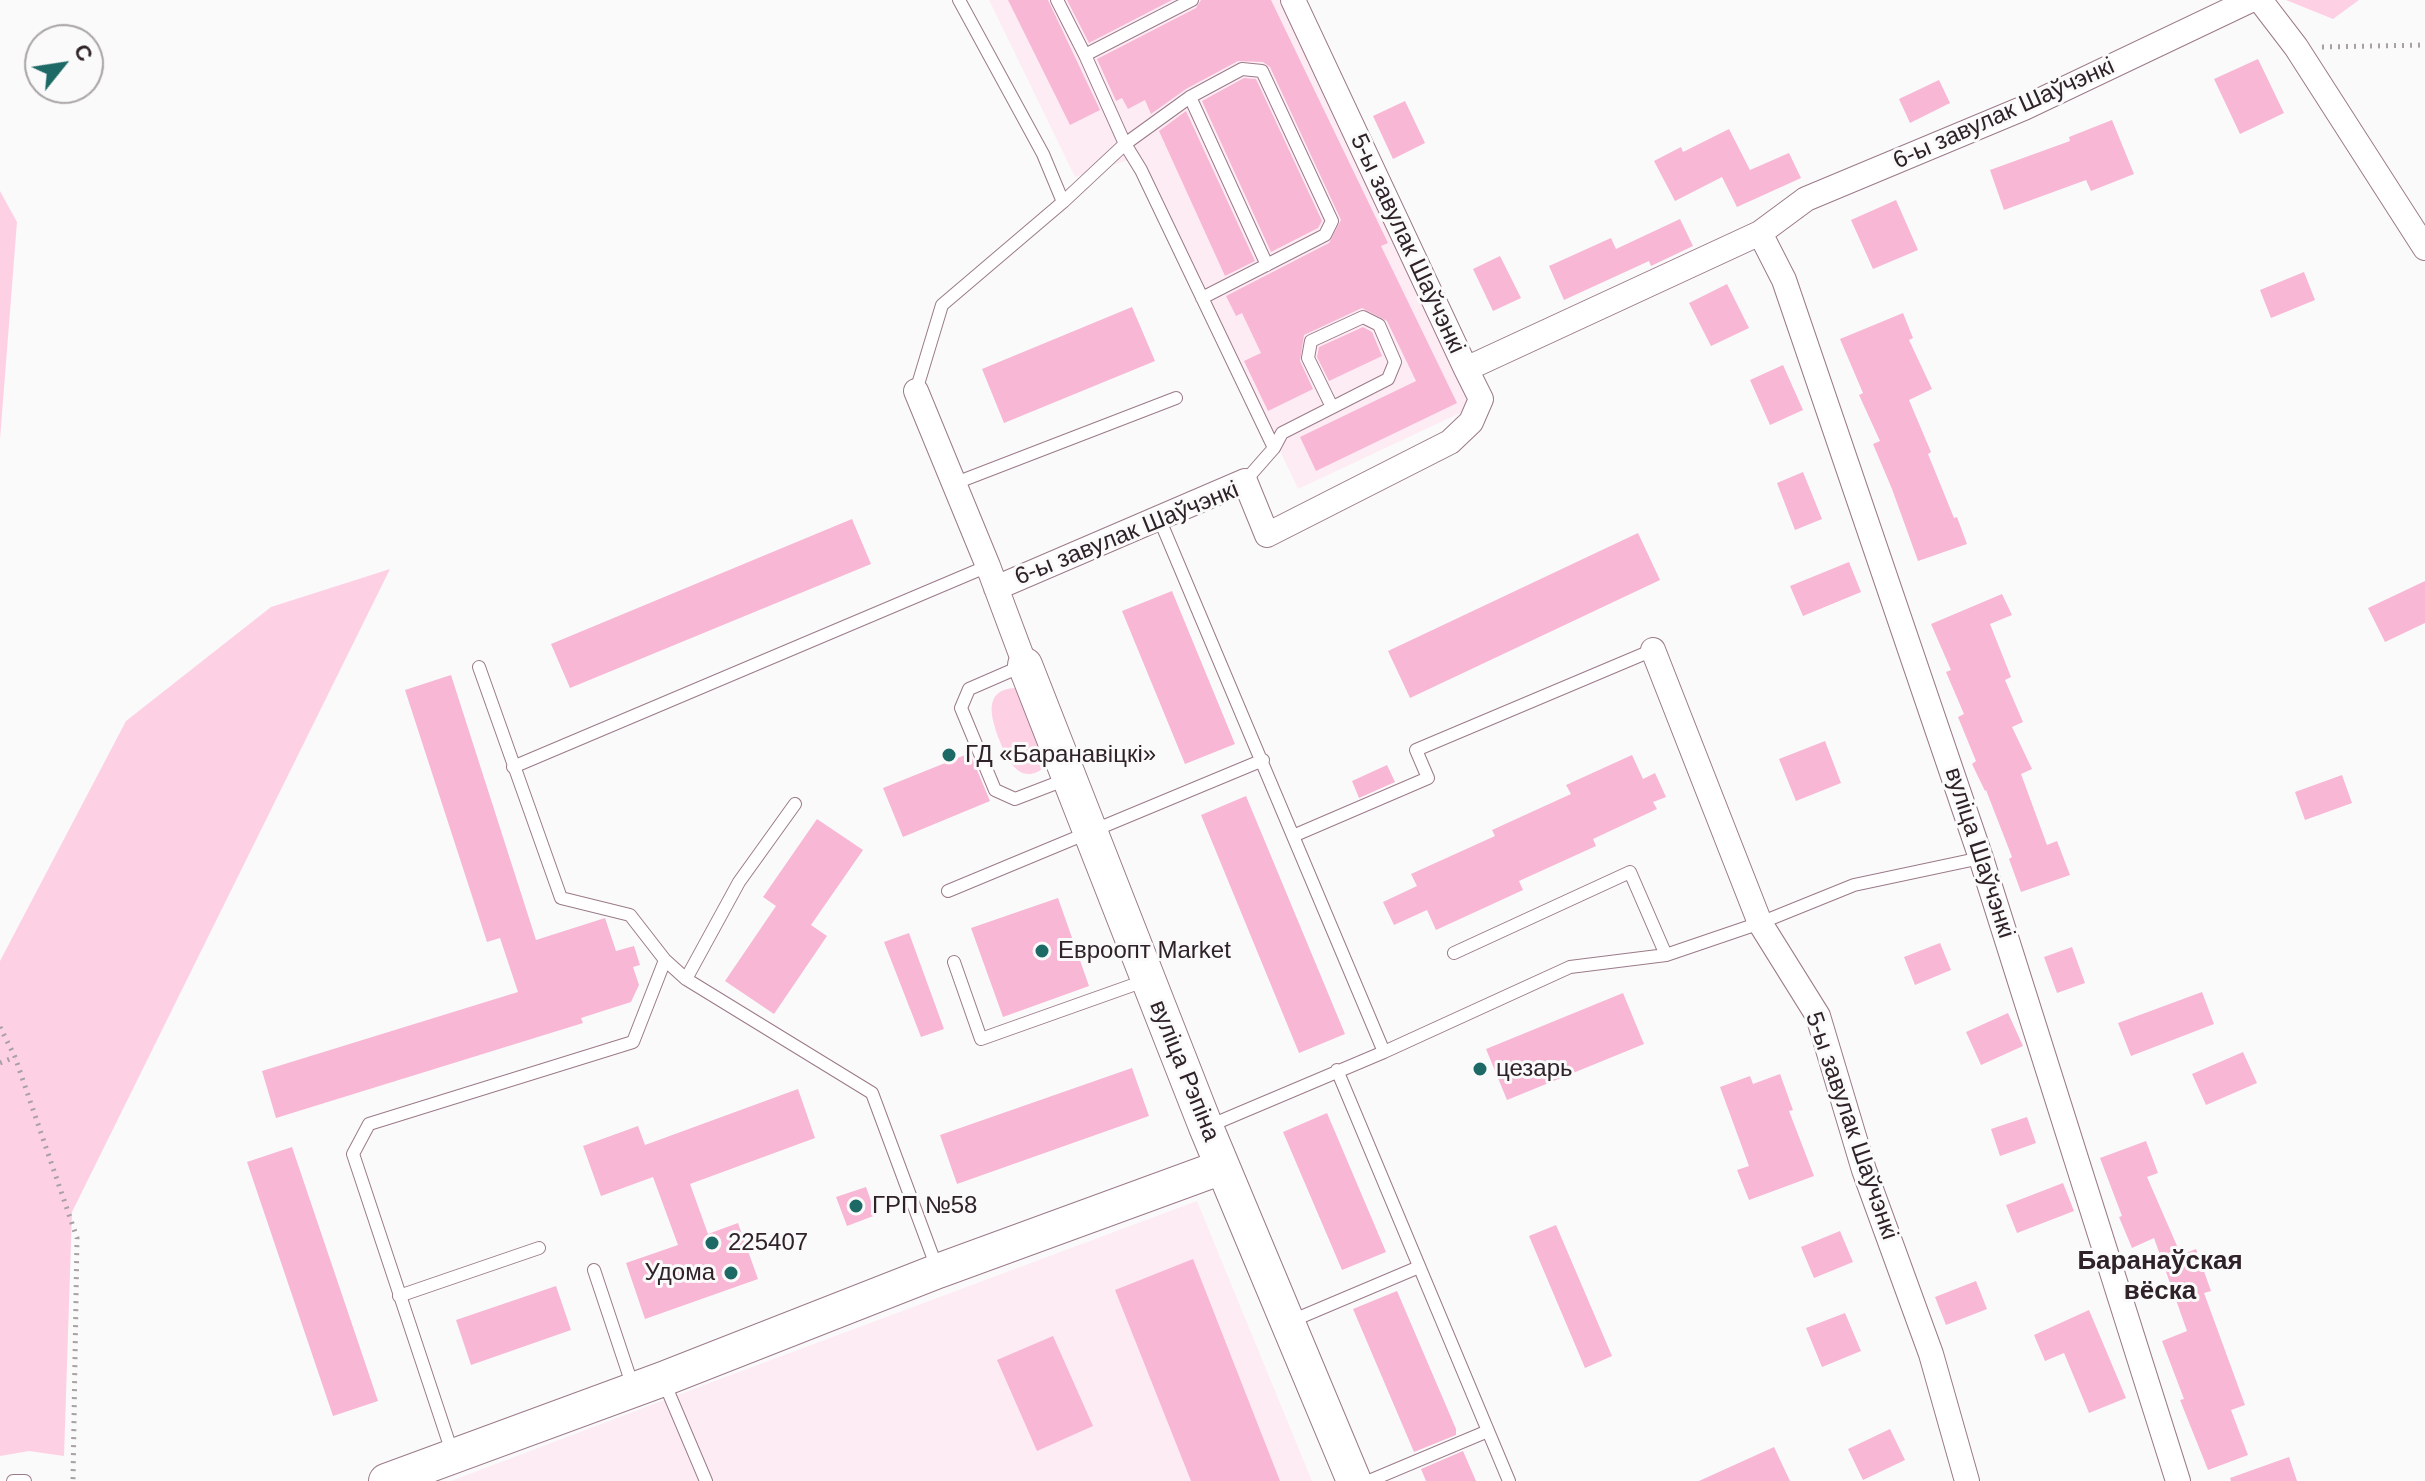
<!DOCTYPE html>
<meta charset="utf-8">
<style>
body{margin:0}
#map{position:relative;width:2425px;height:1481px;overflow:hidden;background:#fafafa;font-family:Helvetica,sans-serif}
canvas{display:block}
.north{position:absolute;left:24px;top:24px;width:80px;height:80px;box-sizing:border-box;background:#fafafa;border:2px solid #a9a4a6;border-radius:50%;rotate:60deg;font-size:22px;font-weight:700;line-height:32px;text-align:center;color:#2f2228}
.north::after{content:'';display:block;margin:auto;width:28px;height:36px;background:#1d6965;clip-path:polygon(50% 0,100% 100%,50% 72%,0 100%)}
</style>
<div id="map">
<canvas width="2425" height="1481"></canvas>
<div class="north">С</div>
</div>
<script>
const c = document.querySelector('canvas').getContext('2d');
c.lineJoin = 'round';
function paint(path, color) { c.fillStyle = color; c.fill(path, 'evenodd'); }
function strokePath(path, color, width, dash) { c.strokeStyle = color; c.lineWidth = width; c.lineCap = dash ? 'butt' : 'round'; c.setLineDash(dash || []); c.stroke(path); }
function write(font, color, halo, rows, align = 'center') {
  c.font = font + ' Helvetica,sans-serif'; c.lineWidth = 6; c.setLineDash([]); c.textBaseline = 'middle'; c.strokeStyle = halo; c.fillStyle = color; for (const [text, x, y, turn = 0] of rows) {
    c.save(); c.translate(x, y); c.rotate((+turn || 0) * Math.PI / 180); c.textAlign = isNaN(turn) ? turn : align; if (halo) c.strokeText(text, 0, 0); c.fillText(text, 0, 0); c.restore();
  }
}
paint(new Path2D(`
 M 989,0 L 1280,0 L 1471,408 L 1298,489 L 1141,156 L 1075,177 Z
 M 1197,1201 L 1312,1481 L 451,1481 L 712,1382 Z`), '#feecf4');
paint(new Path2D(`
 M 2286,0 L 2359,0 L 2333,19 Z
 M 0,191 L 17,222 L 0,439 Z
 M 390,569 L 72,1212 L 64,1456 L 29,1451 L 0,1456 L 0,961 L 126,721 L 271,607 Z
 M 1018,688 L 1047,765 C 1021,789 1007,760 999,739 C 991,717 982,688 1018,688 Z`), '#fed0e4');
paint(new Path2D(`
 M 1008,0 L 1048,0 L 1100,110 L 1070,125 Z
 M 1067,0 L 1172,0 L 1089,43 Z
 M 1201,0 L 1271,0 L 1388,243 L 1381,246 L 1457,403 L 1316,471 L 1300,437 L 1416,381 L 1387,321 L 1362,308 L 1304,335 L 1300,361 L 1313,389 L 1268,411 L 1244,361 L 1261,353 L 1242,313 L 1236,316 L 1226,296 L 1329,243 L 1341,220 L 1270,67 L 1263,62 L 1238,61 L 1186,89 L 1151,114 L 1145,100 L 1128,109 L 1122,98 L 1116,101 L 1097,59 L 1196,8 Z
 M 2258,59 L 2284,113 L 2240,134 L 2214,79 Z
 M 1244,78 L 1256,79 L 1322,221 L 1318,228 L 1271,252 L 1202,101 Z
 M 1939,80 L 1950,103 L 1910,123 L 1899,99 Z
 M 1405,101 L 1425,143 L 1393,159 L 1373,116 Z
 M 1186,111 L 1255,261 L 1225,276 L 1159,131 Z
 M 2112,120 L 2134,174 L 2091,191 L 2086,180 L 2004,210 L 1990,170 L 2070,141 L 2069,137 Z
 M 1729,129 L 1750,170 L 1789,153 L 1801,178 L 1737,207 L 1722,177 L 1675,201 L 1654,161 L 1681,147 L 1683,152 Z
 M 1896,200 L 1918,250 L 1873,269 L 1851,220 Z
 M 1680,219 L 1693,246 L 1651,266 L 1649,261 L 1564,300 L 1549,266 L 1611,238 L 1616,249 Z
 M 1500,256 L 1521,298 L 1493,311 L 1473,269 Z
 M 2304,272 L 2315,300 L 2271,318 L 2260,290 Z
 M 1727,284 L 1749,328 L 1711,346 L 1689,303 Z
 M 1132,307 L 1155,361 L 1004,423 L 982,369 Z
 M 1903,313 L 1913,338 L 1909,340 L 1932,389 L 1909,400 L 1931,452 L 1928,454 L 1954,518 L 1957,517 L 1967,544 L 1918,561 L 1892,489 L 1873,444 L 1880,441 L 1859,395 L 1863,393 L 1840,339 Z
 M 1363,327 L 1372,332 L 1382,356 L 1329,381 L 1317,357 L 1319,347 Z
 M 1783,365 L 1803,410 L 1770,425 L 1750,380 Z
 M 1803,472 L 1822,519 L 1795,530 L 1777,483 Z
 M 852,519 L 871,564 L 570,688 L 551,644 Z
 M 1638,533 L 1660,580 L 1410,698 L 1388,651 Z
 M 1849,562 L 1861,592 L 1803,616 L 1790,586 Z
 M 2425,581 L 2425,623 L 2385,642 L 2368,608 Z
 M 1172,591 L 1235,744 L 1185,764 L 1122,611 Z
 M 2002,594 L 2012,615 L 1990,624 L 2011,677 L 2005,680 L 2023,722 L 2012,727 L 2032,769 L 2021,774 L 2047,845 L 2057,841 L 2070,875 L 2021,892 L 2009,859 L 2012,857 L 1986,790 L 1985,791 L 1972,764 L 1976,761 L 1958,717 L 1964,714 L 1946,672 L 1951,670 L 1931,624 Z
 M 451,675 L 536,940 L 605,918 L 616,951 L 634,946 L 640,965 L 633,967 L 639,985 L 631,1002 L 581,1018 L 583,1023 L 276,1118 L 262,1071 L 518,992 L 500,938 L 487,942 L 405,690 Z
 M 1825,741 L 1841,783 L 1796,801 L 1779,759 Z
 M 970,753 L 990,801 L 903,837 L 883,788 Z
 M 1632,755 L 1643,779 L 1655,773 L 1666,797 L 1653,802 L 1657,809 L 1593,839 L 1596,846 L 1519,881 L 1523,890 L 1436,930 L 1427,910 L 1394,925 L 1383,902 L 1417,886 L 1411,874 L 1495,836 L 1492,830 L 1571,794 L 1566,785 Z
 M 1387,765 L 1395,782 L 1359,798 L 1352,781 Z
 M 2342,775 L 2352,803 L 2305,820 L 2295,792 Z
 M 1246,796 L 1345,1034 L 1299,1053 L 1201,815 Z
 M 817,819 L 863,850 L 811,925 L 827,936 L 774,1014 L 725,981 L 776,906 L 763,897 Z
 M 1058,898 L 1089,986 L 1003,1017 L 971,928 Z
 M 909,933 L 944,1029 L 921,1037 L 884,942 Z
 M 1940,943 L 1951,970 L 1915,985 L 1904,957 Z
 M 2072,947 L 2085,983 L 2057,993 L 2044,957 Z
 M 2202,992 L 2214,1024 L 2131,1056 L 2118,1023 Z
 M 1623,993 L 1644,1044 L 1507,1100 L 1486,1049 Z
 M 2008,1013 L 2023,1046 L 1981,1065 L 1966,1032 Z
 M 2243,1052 L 2257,1083 L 2206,1105 L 2192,1074 Z
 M 1132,1068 L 1149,1116 L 957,1184 L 940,1135 Z
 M 1780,1074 L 1793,1110 L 1789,1111 L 1814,1176 L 1749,1200 L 1737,1170 L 1749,1166 L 1720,1087 L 1750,1076 L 1753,1084 Z
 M 798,1089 L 815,1138 L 690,1184 L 708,1234 L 738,1223 L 758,1279 L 645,1319 L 626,1263 L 678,1245 L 653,1177 L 601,1196 L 583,1146 L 638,1126 L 645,1145 Z
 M 1327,1113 L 1386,1252 L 1342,1270 L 1283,1132 Z
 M 2027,1117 L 2036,1143 L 2000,1156 L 1991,1129 Z
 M 2146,1141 L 2158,1173 L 2147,1177 L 2181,1255 L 2196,1249 L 2211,1291 L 2204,1293 L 2245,1405 L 2231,1410 L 2248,1455 L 2208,1470 L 2180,1400 L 2184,1399 L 2162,1341 L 2187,1331 L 2154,1238 L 2132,1248 L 2119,1217 L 2122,1216 L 2100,1158 Z
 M 292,1147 L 378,1401 L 333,1416 L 247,1162 Z
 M 2063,1183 L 2074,1211 L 2017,1233 L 2006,1205 Z
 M 866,1187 L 876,1215 L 847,1226 L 836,1197 Z
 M 1556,1225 L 1612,1356 L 1585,1368 L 1529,1236 Z
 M 1840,1231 L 1853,1262 L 1814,1278 L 1801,1247 Z
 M 1193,1259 L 1280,1481 L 1191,1481 L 1115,1290 Z
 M 1976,1281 L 1987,1309 L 1946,1325 L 1935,1297 Z
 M 556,1286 L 571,1330 L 471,1365 L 456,1320 Z
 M 1397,1291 L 1456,1429 L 1456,1435 L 1414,1452 L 1353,1309 Z
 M 2089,1310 L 2126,1398 L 2089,1413 L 2064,1353 L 2045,1361 L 2034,1335 Z
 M 1845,1313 L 1861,1351 L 1822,1367 L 1806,1328 Z
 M 1053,1336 L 1093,1426 L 1037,1451 L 997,1360 Z
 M 1890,1429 L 1905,1460 L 1863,1480 L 1848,1449 Z
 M 1774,1447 L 1790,1481 L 1699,1481 Z
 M 1463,1451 L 1476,1481 L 1426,1481 L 1421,1469 Z
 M 2289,1457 L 2297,1481 L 2231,1481 L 2230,1478 Z`), '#f8b7d5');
const lane = new Path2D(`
 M 959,0 L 1043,154 L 1063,202
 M 1057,0 L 1085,55
 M 1190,97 L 1267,265
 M 1202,298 L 1325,235 L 1332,221 L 1262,71 L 1242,69 L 1190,97 L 1125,144 L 1141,170 L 1274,448
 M 916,391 L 942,305 L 1063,202 L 1125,144 L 1085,55 L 1192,0
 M 1245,481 L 1274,448 L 1282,433 L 1388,379 L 1395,362 L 1379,325 L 1363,317 L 1311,341 L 1308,358 L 1332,407
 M 953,484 L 1176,398
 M 1159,518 L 1384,1052
 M 1022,666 L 969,689 L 961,708 L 995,790 L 1015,799 L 1067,779
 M 479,667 L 561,898 L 630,915 L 665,960 L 686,979 L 739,882 L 795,804
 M 513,767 L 988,566
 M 1293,836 L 1428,778 L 1416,750 L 1653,650
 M 948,891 L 1263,760
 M 1454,953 L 1630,872 L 1666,955
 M 954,962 L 981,1039 L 1147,980
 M 686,979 L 872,1093 L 937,1268
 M 1337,1070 L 1509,1481
 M 1209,1126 L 1384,1052 L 1570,967 L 1666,955 L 1760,923 L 1854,885 L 1981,858
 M 594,1270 L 633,1387
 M 399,1296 L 539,1248
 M 1289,1322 L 1419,1267
 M 664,1382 L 706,1481
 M 452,1452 L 353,1154 L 369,1124 L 633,1042 L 665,960
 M 13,1481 L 25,1481
 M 1369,1481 L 1488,1431`);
const street = new Path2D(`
 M 1293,0 L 1466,369 L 1760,233 L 1806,199 L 2024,108 L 2251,0
 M 2260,0 L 2296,47 L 2425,248
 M 1760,233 L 1784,280 L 1981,858 L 2178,1481
 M 916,391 L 988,566 L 1025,665
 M 996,588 L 1245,481 L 1267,535 L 1450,442 L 1471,422 L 1481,399 L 1466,369
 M 1653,650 L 1760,923 L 1818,1016 L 1864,1170 L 1931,1354 L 1967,1481`);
const secondary = new Path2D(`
 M 1025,665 L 1206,1127 L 1354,1481
 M 386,1481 L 663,1379 L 938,1271 L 1222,1167`);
strokePath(lane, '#9b7a89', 14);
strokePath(street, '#9b7a89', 26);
strokePath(secondary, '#9b7a89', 36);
strokePath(new Path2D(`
 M 2322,47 L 2425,45
 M 0,1027 L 15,1057 L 77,1238 L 73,1481
 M 0,1063 L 15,1057`), '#a7a1a4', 5, [2, 6]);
strokePath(lane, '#fff', 12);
strokePath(street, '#fff', 24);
strokePath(secondary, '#fff', 34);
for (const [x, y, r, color] of [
 [949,755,8,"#1d6965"],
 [1042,951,8,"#1d6965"],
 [1480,1069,8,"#1d6965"],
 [856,1206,8,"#1d6965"],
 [712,1243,8,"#1d6965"],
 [731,1273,8,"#1d6965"]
]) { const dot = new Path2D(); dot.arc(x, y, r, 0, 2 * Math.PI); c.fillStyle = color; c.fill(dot); strokePath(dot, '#fafafa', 3); }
write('24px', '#2f2228', '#fafafa', [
 ["6-ы завулак Шаўчэнкі",2004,114,-24],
 ["5-ы завулак Шаўчэнкі",1407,244,65],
 ["6-ы завулак Шаўчэнкі",1127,534,-22],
 ["вуліца Шаўчэнкі",1979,853,72],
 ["вуліца Рэпіна",1184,1071,68],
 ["5-ы завулак Шаўчэнкі",1851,1126,71]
]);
write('24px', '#2f2228', '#fafafa', [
 ["ГД «Баранавіцкі»",965,755],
 ["Евроопт Market",1058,951],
 ["цезарь",1496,1069],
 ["ГРП №58",872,1206],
 ["225407",728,1243],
 ["Удома",715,1273,"right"]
], 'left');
write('bold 26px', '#2f2228', '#fafafa', [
 ["Баранаўская",2160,1262],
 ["вёска",2160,1292]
]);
</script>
